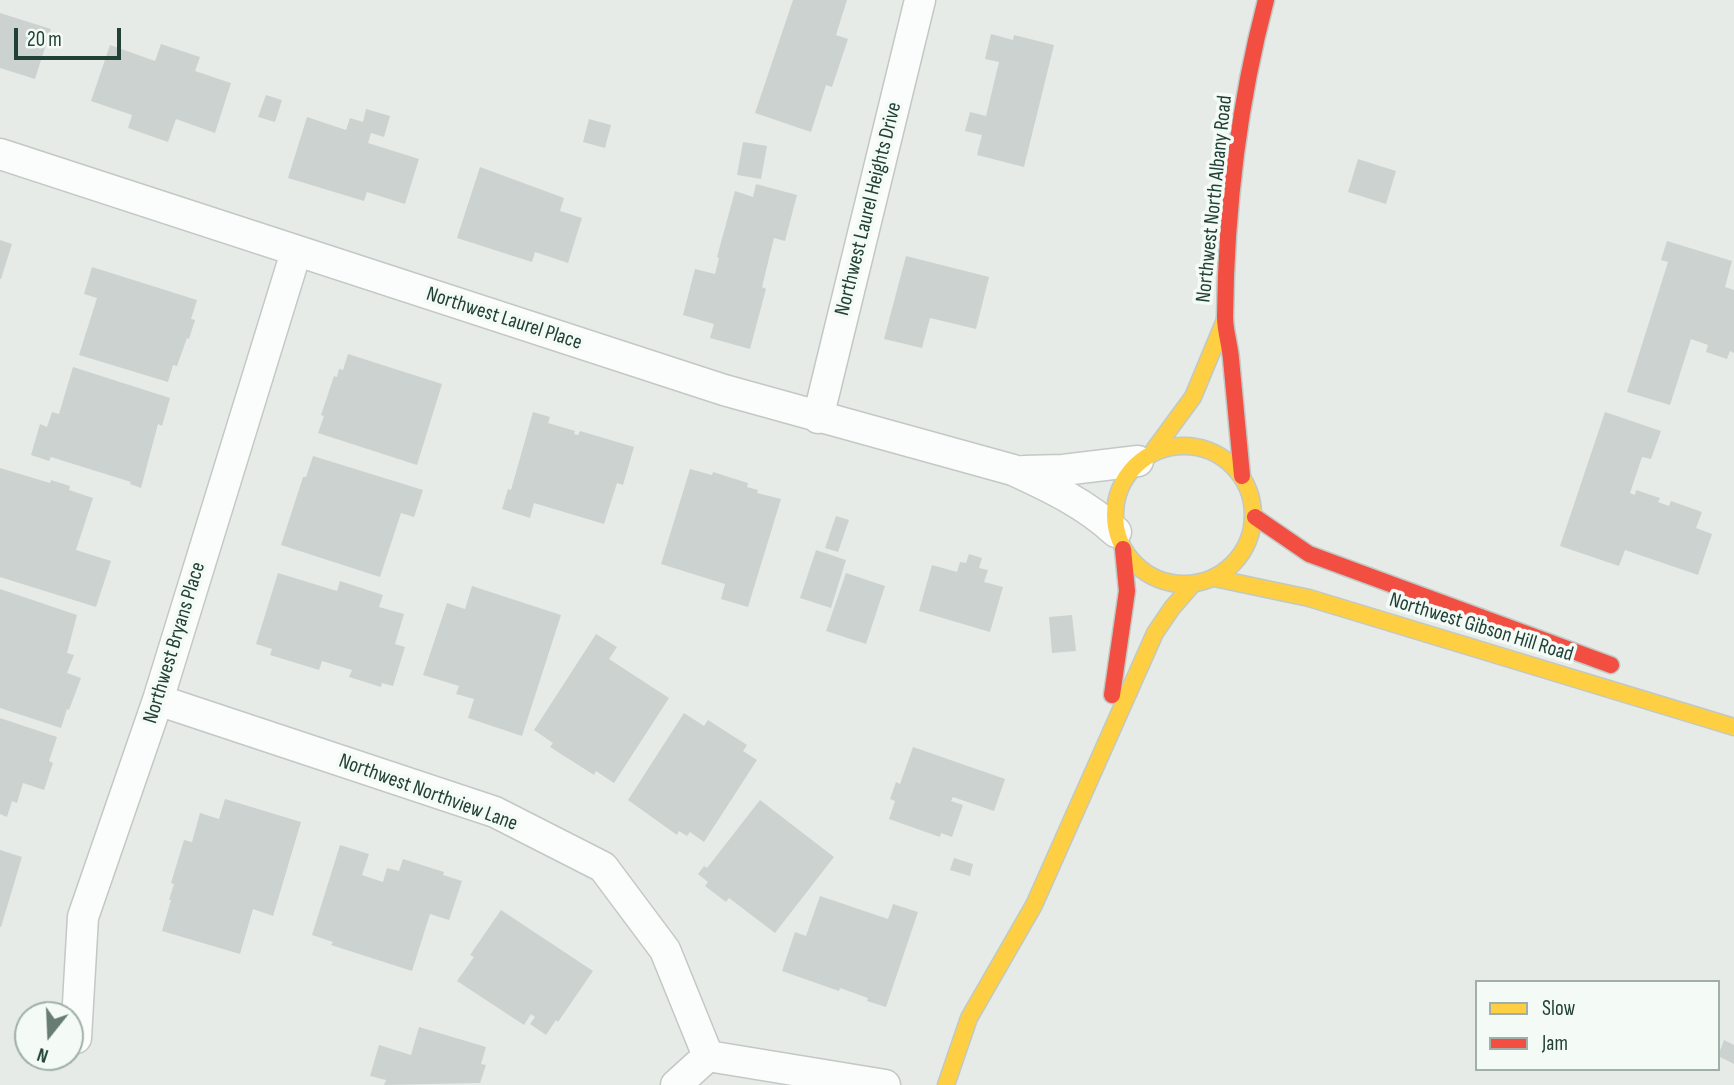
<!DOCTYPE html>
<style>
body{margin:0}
#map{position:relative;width:1734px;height:1085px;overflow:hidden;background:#e6ebe8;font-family:"Sofia Sans Condensed",sans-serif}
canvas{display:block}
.legend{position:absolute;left:1475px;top:980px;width:245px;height:91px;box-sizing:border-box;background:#f4faf6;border:2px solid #a0b0a9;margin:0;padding:9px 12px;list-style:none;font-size:21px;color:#214136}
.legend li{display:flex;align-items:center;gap:14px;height:35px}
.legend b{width:35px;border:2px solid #a0b0a9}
.north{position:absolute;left:14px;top:1001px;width:70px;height:70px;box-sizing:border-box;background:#f4faf6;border:2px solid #a0b0a9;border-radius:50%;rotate:198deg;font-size:19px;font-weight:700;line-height:28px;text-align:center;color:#214136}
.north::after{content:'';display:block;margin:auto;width:24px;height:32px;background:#667c74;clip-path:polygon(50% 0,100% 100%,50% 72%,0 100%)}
.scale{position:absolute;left:14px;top:28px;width:107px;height:32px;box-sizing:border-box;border:4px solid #214136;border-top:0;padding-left:9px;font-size:21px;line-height:24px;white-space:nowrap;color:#214136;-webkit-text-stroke:5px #f4faf6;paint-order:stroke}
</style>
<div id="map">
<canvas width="1734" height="1085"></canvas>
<ul class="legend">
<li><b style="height:9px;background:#ffcf43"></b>Slow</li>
<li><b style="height:9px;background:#f24e42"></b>Jam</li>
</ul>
<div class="north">N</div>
<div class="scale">20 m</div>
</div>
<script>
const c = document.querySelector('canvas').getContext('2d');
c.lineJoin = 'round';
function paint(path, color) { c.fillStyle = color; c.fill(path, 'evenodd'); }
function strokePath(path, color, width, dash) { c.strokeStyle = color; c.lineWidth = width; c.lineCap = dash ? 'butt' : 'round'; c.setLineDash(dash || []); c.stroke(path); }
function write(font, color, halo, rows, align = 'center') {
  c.font = font + ' "Sofia Sans Condensed",sans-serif'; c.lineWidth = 7; c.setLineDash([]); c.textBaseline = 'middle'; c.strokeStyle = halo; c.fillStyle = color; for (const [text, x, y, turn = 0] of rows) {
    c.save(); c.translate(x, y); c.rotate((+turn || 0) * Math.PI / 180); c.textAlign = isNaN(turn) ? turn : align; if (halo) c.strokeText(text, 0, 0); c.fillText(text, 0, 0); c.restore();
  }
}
paint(new Path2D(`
 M 793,0 L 847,0 L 836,35 L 848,39 L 832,87 L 826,85 L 811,132 L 755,113 Z
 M 0,13 L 51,29 L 35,79 L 0,68 Z
 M 991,34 L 1013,40 L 1014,35 L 1054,45 L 1024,167 L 977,155 L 982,135 L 965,131 L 970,112 L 986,116 L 999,62 L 985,59 Z
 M 161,44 L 200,57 L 195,71 L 231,83 L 215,133 L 176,119 L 168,142 L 128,128 L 132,115 L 91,101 L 110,45 L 155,61 Z
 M 266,95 L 282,100 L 275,122 L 258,117 Z
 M 366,109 L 390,116 L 384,137 L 371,133 L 368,143 L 419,159 L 405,204 L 367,192 L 364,201 L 288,178 L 307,117 L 346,130 L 350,118 L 363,122 Z
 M 589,119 L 611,125 L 605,148 L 583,142 Z
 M 743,142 L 767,146 L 761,179 L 737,175 Z
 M 1358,159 L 1396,171 L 1386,204 L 1348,192 Z
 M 480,167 L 564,198 L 560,211 L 582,218 L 568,263 L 535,252 L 532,262 L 457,238 Z
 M 756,184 L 797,195 L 785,241 L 774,238 L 762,287 L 766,289 L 750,349 L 710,338 L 714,324 L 683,315 L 695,269 L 715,274 L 719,258 L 717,257 L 735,191 L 753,197 Z
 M 0,240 L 12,244 L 1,279 L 0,279 Z
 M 1667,241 L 1732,261 L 1725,287 L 1734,290 L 1734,353 L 1730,351 L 1727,359 L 1706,352 L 1708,345 L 1691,339 L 1670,405 L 1627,392 L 1668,262 L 1661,260 Z
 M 906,256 L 989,277 L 976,329 L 930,318 L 922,348 L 884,339 Z
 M 92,267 L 197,300 L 191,319 L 195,320 L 189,339 L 187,338 L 177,366 L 173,365 L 168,382 L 79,355 L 97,298 L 84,294 Z
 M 348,354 L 442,384 L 417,465 L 318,433 L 324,416 L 321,415 L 334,376 L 337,377 L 339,369 L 343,370 Z
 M 73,367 L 170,398 L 162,426 L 158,424 L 141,488 L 130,484 L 131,482 L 51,457 L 49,461 L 31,455 L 40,424 L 47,427 L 52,412 L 59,414 Z
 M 533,412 L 550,417 L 548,423 L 575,431 L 574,434 L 578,435 L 580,431 L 634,447 L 623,485 L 617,483 L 604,524 L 534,503 L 530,518 L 502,509 L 508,489 L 511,490 Z
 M 1605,412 L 1661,431 L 1651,459 L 1642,457 L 1630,493 L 1635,495 L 1636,490 L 1660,498 L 1658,502 L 1669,506 L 1671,501 L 1702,512 L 1696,528 L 1712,534 L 1698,575 L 1625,550 L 1619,566 L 1560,546 Z
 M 313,456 L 423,490 L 414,517 L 401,513 L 380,577 L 281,545 L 303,477 L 306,477 Z
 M 0,468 L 50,483 L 51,480 L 70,486 L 69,490 L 93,498 L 76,550 L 111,561 L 96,607 L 0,577 Z
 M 690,469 L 712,475 L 713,472 L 748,483 L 747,487 L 758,490 L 757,493 L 781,499 L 748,607 L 721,599 L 725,584 L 661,564 Z
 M 836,516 L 849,520 L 838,552 L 825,548 Z
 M 816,550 L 846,560 L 831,608 L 800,598 Z
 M 969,554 L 982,558 L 979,568 L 988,570 L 984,582 L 1003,587 L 990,632 L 919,611 L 932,565 L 957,572 L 960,562 L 966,563 Z
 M 278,573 L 337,591 L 340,581 L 383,595 L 379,607 L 404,614 L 395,644 L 405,647 L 393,686 L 382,683 L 381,687 L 349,677 L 352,670 L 322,661 L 319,670 L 270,655 L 272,649 L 256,644 Z
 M 846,573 L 885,586 L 866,644 L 826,631 Z
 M 472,586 L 561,615 L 522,736 L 468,718 L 474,699 L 456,694 L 459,686 L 423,675 L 447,603 L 465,609 Z
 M 0,589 L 77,615 L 67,653 L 74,655 L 67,673 L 81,678 L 69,710 L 67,709 L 61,728 L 0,708 Z
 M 1072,615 L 1076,651 L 1052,653 L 1049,617 Z
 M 596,634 L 617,647 L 609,659 L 669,698 L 614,783 L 596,771 L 594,775 L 550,747 L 553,743 L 534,730 Z
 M 684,713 L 704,726 L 708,720 L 747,745 L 743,751 L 757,760 L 704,842 L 690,832 L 687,836 L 679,831 L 677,835 L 628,800 Z
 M 0,718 L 57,737 L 49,761 L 53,763 L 44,790 L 23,783 L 17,803 L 12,801 L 7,817 L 0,814 Z
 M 913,747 L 1005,779 L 994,811 L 953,797 L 951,801 L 963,805 L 952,837 L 941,833 L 940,837 L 889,819 L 895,801 L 890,799 L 896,782 L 900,784 Z
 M 225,799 L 301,822 L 273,916 L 253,909 L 240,954 L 162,931 L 171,900 L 169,900 L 174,884 L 171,883 L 184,840 L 192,842 L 200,813 L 219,819 Z
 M 760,800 L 834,857 L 775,933 L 729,898 L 726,902 L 705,886 L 708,882 L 698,874 L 704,866 L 707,868 Z
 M 340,845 L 369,854 L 362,875 L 383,882 L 387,868 L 399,871 L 403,859 L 444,872 L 443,875 L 462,881 L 449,920 L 430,914 L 412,971 L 331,945 L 333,942 L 312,935 Z
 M 0,850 L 22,857 L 1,927 L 0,927 Z
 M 954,858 L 973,864 L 970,876 L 950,870 Z
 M 820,896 L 888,919 L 893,904 L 918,912 L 886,1007 L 867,1001 L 868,998 L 840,988 L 839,991 L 782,971 L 795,932 L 806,936 Z
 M 501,910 L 593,971 L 558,1022 L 556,1020 L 546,1035 L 530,1024 L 535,1017 L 531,1014 L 524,1025 L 457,981 L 474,957 L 470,955 Z
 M 419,1027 L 486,1047 L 481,1064 L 486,1065 L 480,1083 L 384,1085 L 386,1080 L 370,1076 L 379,1045 L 411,1055 Z
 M 1724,1040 L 1734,1045 L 1734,1064 L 1718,1056 Z`), '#ccd2d0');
const street = new Path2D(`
 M 0,154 L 724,390 L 1013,470 C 1050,487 1086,504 1116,532
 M 818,418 L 920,0
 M 1024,471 L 1063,470 L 1138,461
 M 158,700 L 495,812 L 603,867 L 665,950 L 708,1056 L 885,1085
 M 76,1038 L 83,917 L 158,700 L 296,252
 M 676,1085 L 708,1056`);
const slow = new Path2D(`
 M1115 515a69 69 0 1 1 138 0a69 69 0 1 1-138 0Z
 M 1154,450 L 1193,397 L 1225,320
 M 1214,578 L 1309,598 L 1734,727
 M 946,1085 L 969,1018 L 1034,905 L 1155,633 L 1172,608 L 1192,585`);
const jam = new Path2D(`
 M 1242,476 C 1238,437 1235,398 1231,359 C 1230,345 1225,331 1225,317 C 1226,211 1239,102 1266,0
 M 1255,517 L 1309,554 L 1611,665
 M 1112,695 L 1127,591 L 1123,549`);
strokePath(street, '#c3c8c5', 33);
strokePath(slow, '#c1c9c5', 19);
strokePath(jam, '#c1c9c5', 19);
strokePath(street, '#fbfcfc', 30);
strokePath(slow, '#ffcf43', 16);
strokePath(jam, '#f24e42', 16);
write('21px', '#214136', '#f4faf6', [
 ["Northwest North Albany Road",1215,199,-84],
 ["Northwest Laurel Heights Drive",869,209,-76],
 ["Northwest Laurel Place",504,319,18],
 ["Northwest Gibson Hill Road",1481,628,17],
 ["Northwest Bryans Place",175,643,-73],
 ["Northwest Northview Lane",428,793,20]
]);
</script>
